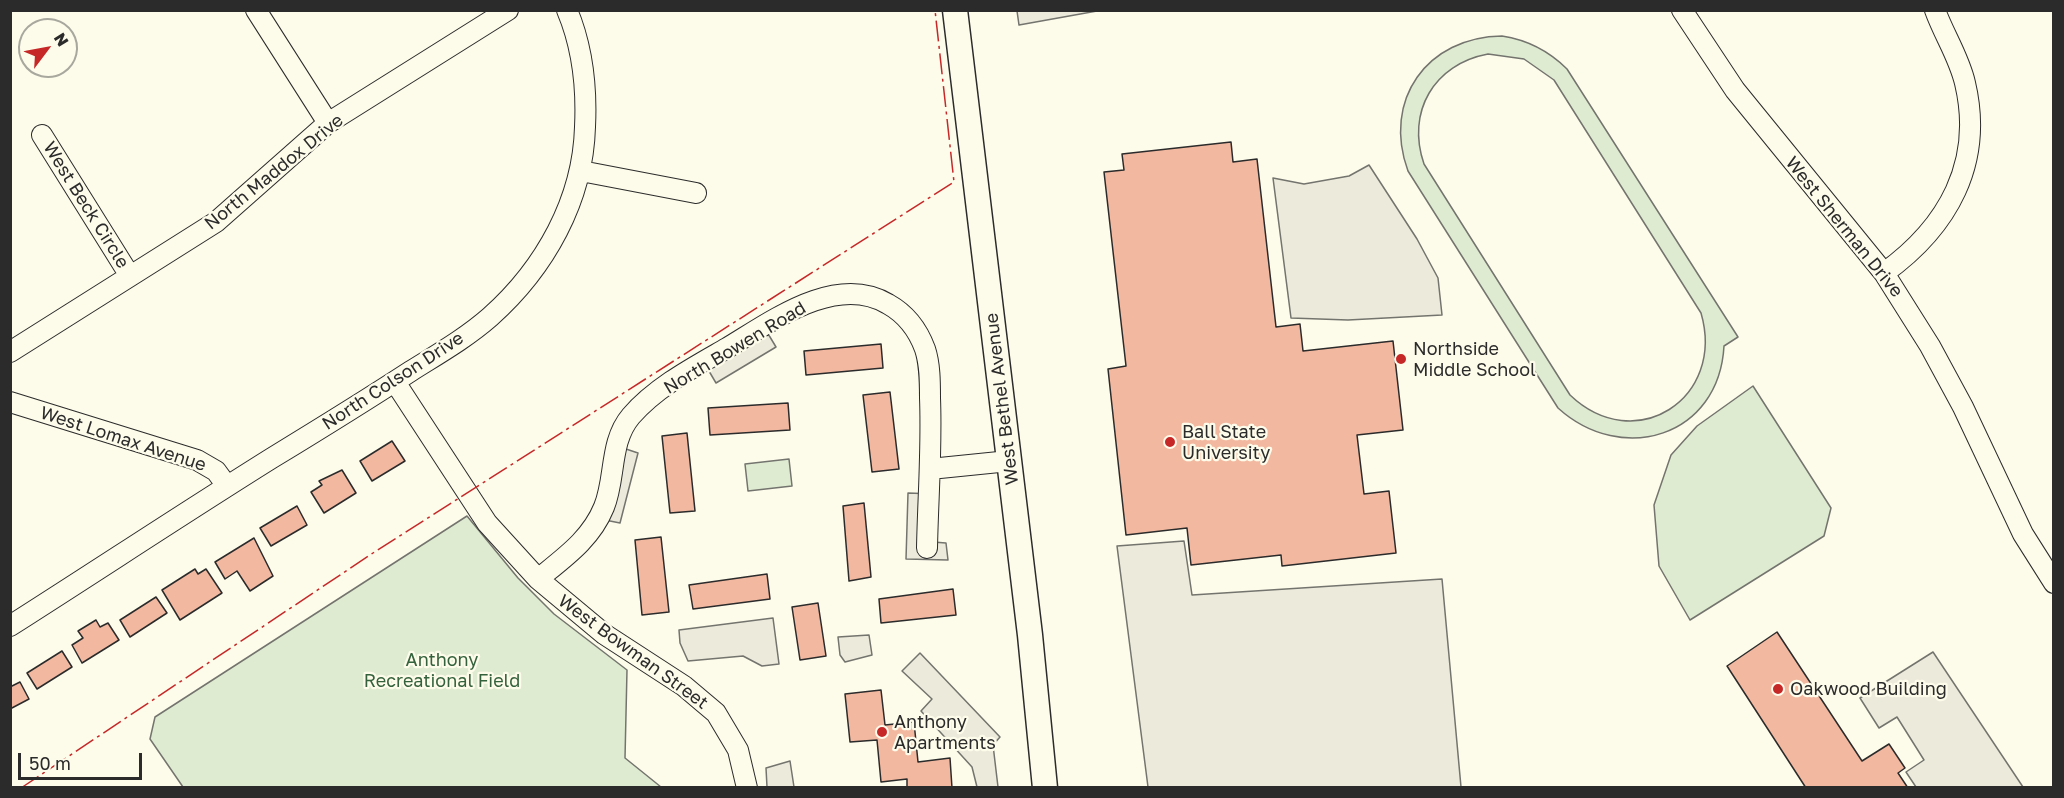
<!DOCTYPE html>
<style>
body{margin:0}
#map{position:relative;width:2064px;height:798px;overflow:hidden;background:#fdfbea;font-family:"Golos Text",sans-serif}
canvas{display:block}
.frame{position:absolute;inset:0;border:12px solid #2b2b2b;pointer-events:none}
.north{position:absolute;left:18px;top:18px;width:60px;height:60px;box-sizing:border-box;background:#fdfbea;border:2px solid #a9a89e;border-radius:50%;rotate:58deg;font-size:16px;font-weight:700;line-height:24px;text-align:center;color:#2b2b2b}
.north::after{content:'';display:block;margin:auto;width:21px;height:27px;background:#c62828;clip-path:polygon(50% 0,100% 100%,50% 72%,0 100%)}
.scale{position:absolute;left:18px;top:753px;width:124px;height:27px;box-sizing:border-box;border:3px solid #2b2b2b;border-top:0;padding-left:8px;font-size:18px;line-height:21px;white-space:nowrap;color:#2b2b2b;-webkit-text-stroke:4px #fdfbea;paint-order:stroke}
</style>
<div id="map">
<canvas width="2064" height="798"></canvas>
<div class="frame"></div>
<div class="north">N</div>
<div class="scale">50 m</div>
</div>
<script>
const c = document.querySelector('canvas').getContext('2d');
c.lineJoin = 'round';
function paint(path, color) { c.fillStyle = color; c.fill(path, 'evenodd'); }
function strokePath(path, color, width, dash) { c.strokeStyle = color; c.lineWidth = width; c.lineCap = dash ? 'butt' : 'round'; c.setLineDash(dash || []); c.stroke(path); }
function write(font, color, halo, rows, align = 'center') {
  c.font = font + ' "Golos Text",sans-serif'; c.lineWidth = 4.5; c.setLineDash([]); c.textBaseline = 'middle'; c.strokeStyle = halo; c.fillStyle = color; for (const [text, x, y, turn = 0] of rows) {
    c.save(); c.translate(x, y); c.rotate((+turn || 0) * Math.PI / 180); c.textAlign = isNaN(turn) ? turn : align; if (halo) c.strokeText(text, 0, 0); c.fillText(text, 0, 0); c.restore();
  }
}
const green = new Path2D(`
 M 1502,36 C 1528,40 1548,50 1567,69 L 1738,337 L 1724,346 C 1719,437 1622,466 1558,408 L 1408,171 C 1382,100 1427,37 1502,36 ZM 1488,54 L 1524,59 L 1554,80 L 1701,313 C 1726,399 1635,457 1570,395 L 1424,164 C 1406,112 1434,64 1488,54 Z
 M 1753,386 L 1831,508 L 1824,536 L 1690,620 L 1659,566 L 1654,505 L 1671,455 L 1697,426 Z
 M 789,459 L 792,486 L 748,491 L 745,464 Z
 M 467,516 L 518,578 L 554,614 L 627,670 L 625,758 L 661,787 L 183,787 L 150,739 L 155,717 Z`);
paint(green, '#deebd1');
strokePath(green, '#74746e', 1.5);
const parking = new Path2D(`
 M 1017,11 L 1017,10 L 1097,11 L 1019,25 Z
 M 1369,165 L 1417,239 L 1438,278 L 1442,315 L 1348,320 L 1291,318 L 1273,178 L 1304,184 L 1349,176 Z
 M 767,332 L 776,347 L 716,383 L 706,366 Z
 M 620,447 L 638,453 L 620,523 L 605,520 Z
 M 908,493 L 934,494 L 933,542 L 946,543 L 948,560 L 906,559 Z
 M 1184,541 L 1192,595 L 1442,579 L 1461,787 L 1148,787 L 1117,546 Z
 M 773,618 L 779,664 L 762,666 L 743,656 L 688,661 L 680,643 L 679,630 Z
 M 869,635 L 872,655 L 845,662 L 840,655 L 838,637 Z
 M 1933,652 L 2023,787 L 1916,787 L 1906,772 L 1924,760 L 1897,717 L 1879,728 L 1860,698 Z
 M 920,653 L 1000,737 L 993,745 L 998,787 L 977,787 L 972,767 L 921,711 L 932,699 L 902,671 Z
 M 790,761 L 794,787 L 767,787 L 766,768 Z`);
paint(parking, '#eceadb');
strokePath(parking, '#74746e', 1.5);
const building = new Path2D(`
 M 1231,142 L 1233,162 L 1257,159 L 1276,327 L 1300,324 L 1303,351 L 1393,341 L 1403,430 L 1357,435 L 1364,494 L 1389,491 L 1396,553 L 1282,566 L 1281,555 L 1191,565 L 1187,528 L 1126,535 L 1108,369 L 1126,366 L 1104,172 L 1124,170 L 1122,154 Z
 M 881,344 L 883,368 L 806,375 L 804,351 Z
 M 890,392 L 899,469 L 872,472 L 863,395 Z
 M 788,403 L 790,430 L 710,435 L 708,408 Z
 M 687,433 L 695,511 L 670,513 L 662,436 Z
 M 392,441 L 405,461 L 372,481 L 360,461 Z
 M 342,470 L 356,493 L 324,513 L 311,492 L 322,485 L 319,481 Z
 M 864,503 L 871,577 L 849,581 L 843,506 Z
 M 297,506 L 307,525 L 271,546 L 260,528 Z
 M 661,537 L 669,612 L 642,615 L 635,540 Z
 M 254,538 L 273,576 L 250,591 L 237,571 L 225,579 L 215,562 Z
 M 195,569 L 198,574 L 206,569 L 222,593 L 180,620 L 162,590 Z
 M 767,574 L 770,599 L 693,609 L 689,585 Z
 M 953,589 L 956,615 L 881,623 L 879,599 Z
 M 156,597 L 167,613 L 130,637 L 120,620 Z
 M 818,603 L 826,656 L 800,660 L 792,607 Z
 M 96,620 L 100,627 L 108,623 L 119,640 L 82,663 L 72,645 L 83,638 L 78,631 Z
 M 1777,632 L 1862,761 L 1889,744 L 1905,768 L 1898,773 L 1908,788 L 1806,788 L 1727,666 Z
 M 62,651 L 72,667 L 37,689 L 27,673 Z
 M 20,682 L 29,699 L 10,709 L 10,687 Z
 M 881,690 L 885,725 L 914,722 L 918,762 L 950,758 L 952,788 L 907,788 L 907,779 L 881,782 L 877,740 L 850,742 L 845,694 Z`);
paint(building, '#f2b8a0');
strokePath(building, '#2b2b2b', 1.5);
const minor = new Path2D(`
 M 256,10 L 328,123
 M 1682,10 L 1735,90 L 1884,273 L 1930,346 L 1963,407 L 2023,534 L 2054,583
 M 42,135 L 130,276
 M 581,171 L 696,193
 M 1884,273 C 1948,227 1984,163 1965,83 C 1959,57 1944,35 1935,10
 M 10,352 L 216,222 L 328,123 L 508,10
 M 395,382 L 487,523 L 538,579 L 604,634 L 684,686 L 716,713 L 738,750 L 747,788
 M 10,402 L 197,460 L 216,471 L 227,486
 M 930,469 L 1009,461
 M 538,579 C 565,557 591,539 604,507 C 616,478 609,442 631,416 C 656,387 694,367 727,348 C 772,321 836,273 888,304 C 906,314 918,330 925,349 C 930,364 930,382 930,398 C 932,448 928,498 927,548
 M 10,626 C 98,570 184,513 272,458 C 318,430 365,401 411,371 C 438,354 466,338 490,317 C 545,268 583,200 585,127 C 587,86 583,48 567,10`);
const major = new Path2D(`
 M 955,10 L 1030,635 L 1045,788`);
strokePath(minor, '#2b2b2b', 22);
strokePath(major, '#2b2b2b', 27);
strokePath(minor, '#fdfbea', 20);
strokePath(major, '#fdfbea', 24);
strokePath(new Path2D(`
 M 21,788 L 373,553 L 954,182 L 935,10`), '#c62828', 1.5, [21, 4.5, 3, 4.5]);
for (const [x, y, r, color] of [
 [1401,359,6,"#c62828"],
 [1170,442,6,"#c62828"],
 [1778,689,6,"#c62828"],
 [882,732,6,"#c62828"]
]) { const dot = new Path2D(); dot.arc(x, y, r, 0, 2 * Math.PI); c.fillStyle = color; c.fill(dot); strokePath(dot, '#fdfbea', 2); }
write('18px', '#2b2b2b', '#fdfbea', [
 ["North Maddox Drive",274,172,-39],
 ["West Beck Circle",86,205,58],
 ["West Sherman Drive",1844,227,51],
 ["North Bowen Road",735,348,-31],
 ["North Colson Drive",393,381,-33],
 ["West Bethel Avenue",1002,399,-97],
 ["West Lomax Avenue",123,439,18],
 ["West Bowman Street",633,652,36]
]);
write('18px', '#2b2b2b', '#fdfbea', [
 ["Northside",1413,349],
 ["Middle School",1413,370],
 ["Ball State",1182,432],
 ["University",1182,453],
 ["Oakwood Building",1790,689],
 ["Anthony",894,722],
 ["Apartments",894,743]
], 'left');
write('18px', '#34623c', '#fdfbea', [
 ["Anthony",442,660],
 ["Recreational Field",442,681]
]);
</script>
